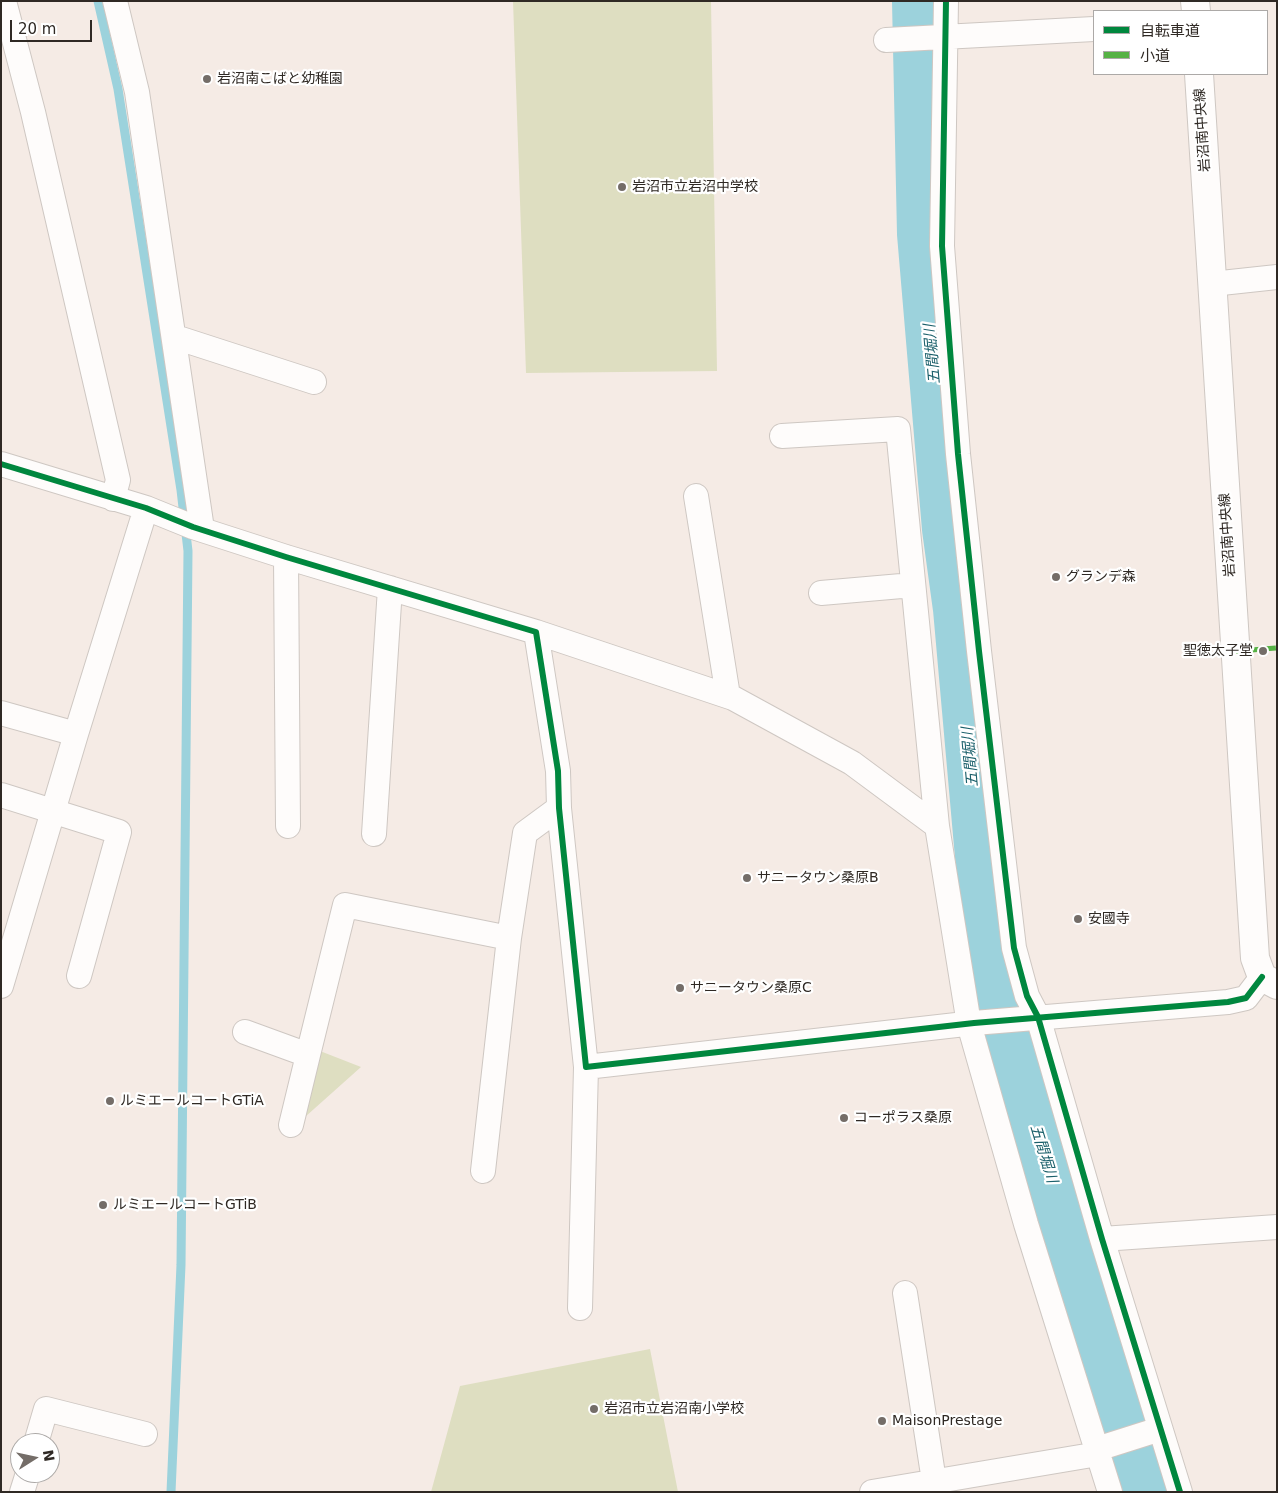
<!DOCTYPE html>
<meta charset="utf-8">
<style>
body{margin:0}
#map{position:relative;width:1278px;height:1493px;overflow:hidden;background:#f5ebe5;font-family:"DejaVu Sans","Noto Sans JP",sans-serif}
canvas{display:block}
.frame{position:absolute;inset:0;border:2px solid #2f2924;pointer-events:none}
.legend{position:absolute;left:1093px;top:10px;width:175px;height:65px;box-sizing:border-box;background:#fff;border:1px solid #aca9a7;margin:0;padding:6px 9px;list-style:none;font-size:15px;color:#2f2924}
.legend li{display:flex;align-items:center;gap:10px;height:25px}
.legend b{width:25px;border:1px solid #aca9a7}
.north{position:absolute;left:10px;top:1433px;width:50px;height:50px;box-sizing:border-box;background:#fff;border:1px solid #aca9a7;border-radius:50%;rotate:80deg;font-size:14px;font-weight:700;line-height:20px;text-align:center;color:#2f2924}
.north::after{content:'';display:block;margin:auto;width:18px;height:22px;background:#746d68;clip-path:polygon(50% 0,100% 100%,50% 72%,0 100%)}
.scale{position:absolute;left:10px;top:20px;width:82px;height:22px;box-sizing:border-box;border:2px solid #2f2924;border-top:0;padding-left:6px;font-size:15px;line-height:18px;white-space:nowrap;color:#2f2924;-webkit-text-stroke:4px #fff;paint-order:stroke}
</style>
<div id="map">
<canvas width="1278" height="1493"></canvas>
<div class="frame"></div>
<ul class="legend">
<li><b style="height:6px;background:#00873e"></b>自転車道</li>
<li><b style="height:6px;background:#56b245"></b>小道</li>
</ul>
<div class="north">N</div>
<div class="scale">20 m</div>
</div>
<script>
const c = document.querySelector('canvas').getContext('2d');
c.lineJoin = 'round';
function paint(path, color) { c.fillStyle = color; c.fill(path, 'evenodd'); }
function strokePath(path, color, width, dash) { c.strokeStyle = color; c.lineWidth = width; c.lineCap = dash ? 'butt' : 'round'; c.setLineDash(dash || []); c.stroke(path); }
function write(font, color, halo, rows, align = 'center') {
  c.font = font + ' "DejaVu Sans","Noto Sans JP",sans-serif'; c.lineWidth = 4.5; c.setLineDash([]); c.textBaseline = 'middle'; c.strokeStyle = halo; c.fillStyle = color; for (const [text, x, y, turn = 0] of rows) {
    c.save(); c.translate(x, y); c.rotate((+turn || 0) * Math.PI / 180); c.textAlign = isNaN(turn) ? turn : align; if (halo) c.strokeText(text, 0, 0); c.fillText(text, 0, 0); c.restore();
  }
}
paint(new Path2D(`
 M 513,1 L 711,1 L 717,371 L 526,373 Z
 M 320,1051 L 361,1067 L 305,1117 Z
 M 650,1349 L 678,1492 L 431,1492 L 460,1386 Z`), '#dedec1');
strokePath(new Path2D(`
 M 98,1 L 118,89 L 181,490 L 188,551 L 181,1265 L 171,1492`), '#9cd2dc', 9);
strokePath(new Path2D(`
 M 917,1 L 922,234 L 947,529 L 958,609 L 989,958 L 1031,1114 L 1148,1492`), '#9cd2dc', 50);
const street = new Path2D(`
 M 4,1 L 33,112 L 118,480 L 113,499
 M 115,1 L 137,92 L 202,529
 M 946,1 L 942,246 L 958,454 L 979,651 L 1014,948 L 1027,996 L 1038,1017 L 1102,1239 L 1180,1492
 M 886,40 L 1094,29
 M 1212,284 L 1277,277
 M 175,337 L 314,382
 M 782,436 L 898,429 L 937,826
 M 1,464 L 146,508 L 193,527 L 286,557 L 536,632 L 558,771 L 559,808 L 586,1067 L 974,1023 L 1228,1002 L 1246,998 L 1262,977
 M 696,496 L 728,696
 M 286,557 L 288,826
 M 821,593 L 913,585
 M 536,632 L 733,698 L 852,763 L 937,826 L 969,1024 L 1026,1224 L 1110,1492
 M 1,713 L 76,734
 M 1,795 L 119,832 L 79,976
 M 374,834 L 390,588
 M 1,986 L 76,734 L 146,508
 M 245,1032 L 308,1055 L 345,905 L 509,938
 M 291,1125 L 308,1055
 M 483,1171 L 509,938 L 525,833 L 559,808
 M 1102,1239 L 1277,1227
 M 905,1293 L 934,1481
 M 580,1308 L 586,1067
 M 36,1443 L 46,1409 L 145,1434
 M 1097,1449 L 1160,1429
 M 22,1492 L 28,1473
 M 872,1492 L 1098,1454`);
const secondary = new Path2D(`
 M 1195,1 L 1196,11
 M 1199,74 L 1255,958 L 1262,977 L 1277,985`);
strokePath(street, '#cec7c2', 26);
strokePath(secondary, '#cec7c2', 30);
strokePath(street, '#fefcfb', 24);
strokePath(secondary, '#fefcfb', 28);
strokePath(new Path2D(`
 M 1236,651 L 1277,648`), '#56b245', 5, [10, 5]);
strokePath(new Path2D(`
 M 946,1 L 942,246 L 958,454 L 979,651 L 1014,948 L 1027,996 L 1038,1017 L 1102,1239 L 1180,1492
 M 1,464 L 146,508 L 193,527 L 286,557 L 536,632 L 558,771 L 559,808 L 586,1067 L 974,1023 L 1228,1002 L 1246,998 L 1262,977`), '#00873e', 6);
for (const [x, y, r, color] of [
 [207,79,5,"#746d68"],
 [622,187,5,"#746d68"],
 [1056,577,5,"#746d68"],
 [1263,651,5,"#746d68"],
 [747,878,5,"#746d68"],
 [1078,919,5,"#746d68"],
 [680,988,5,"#746d68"],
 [110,1101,5,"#746d68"],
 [844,1118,5,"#746d68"],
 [103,1205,5,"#746d68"],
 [594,1409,5,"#746d68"],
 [882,1421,5,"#746d68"]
]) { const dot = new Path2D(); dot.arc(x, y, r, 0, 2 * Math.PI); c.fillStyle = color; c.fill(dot); strokePath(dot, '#fff', 2); }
write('14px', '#2f2924', '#fff', [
 ["岩沼南こばと幼稚園",217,79],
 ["岩沼市立岩沼中学校",632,187],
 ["グランデ森",1066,577],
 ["聖徳太子堂",1253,651,"right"],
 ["サニータウン桑原B",757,878],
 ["安國寺",1088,919],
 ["サニータウン桑原C",690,988],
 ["ルミエールコートGTiA",120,1101],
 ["コーポラス桑原",854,1118],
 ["ルミエールコートGTiB",113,1205],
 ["岩沼市立岩沼南小学校",604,1409],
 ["MaisonPrestage",892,1421]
], 'left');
write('14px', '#2f2924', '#fff', [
 ["岩沼南中央線",1203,130,-94],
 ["岩沼南中央線",1228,535,-94]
]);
write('italic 15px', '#1a5f6a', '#fff', [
 ["五間堀川",933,354,-95],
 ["五間堀川",971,757,-95],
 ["五間堀川",1043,1154,73]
]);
</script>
